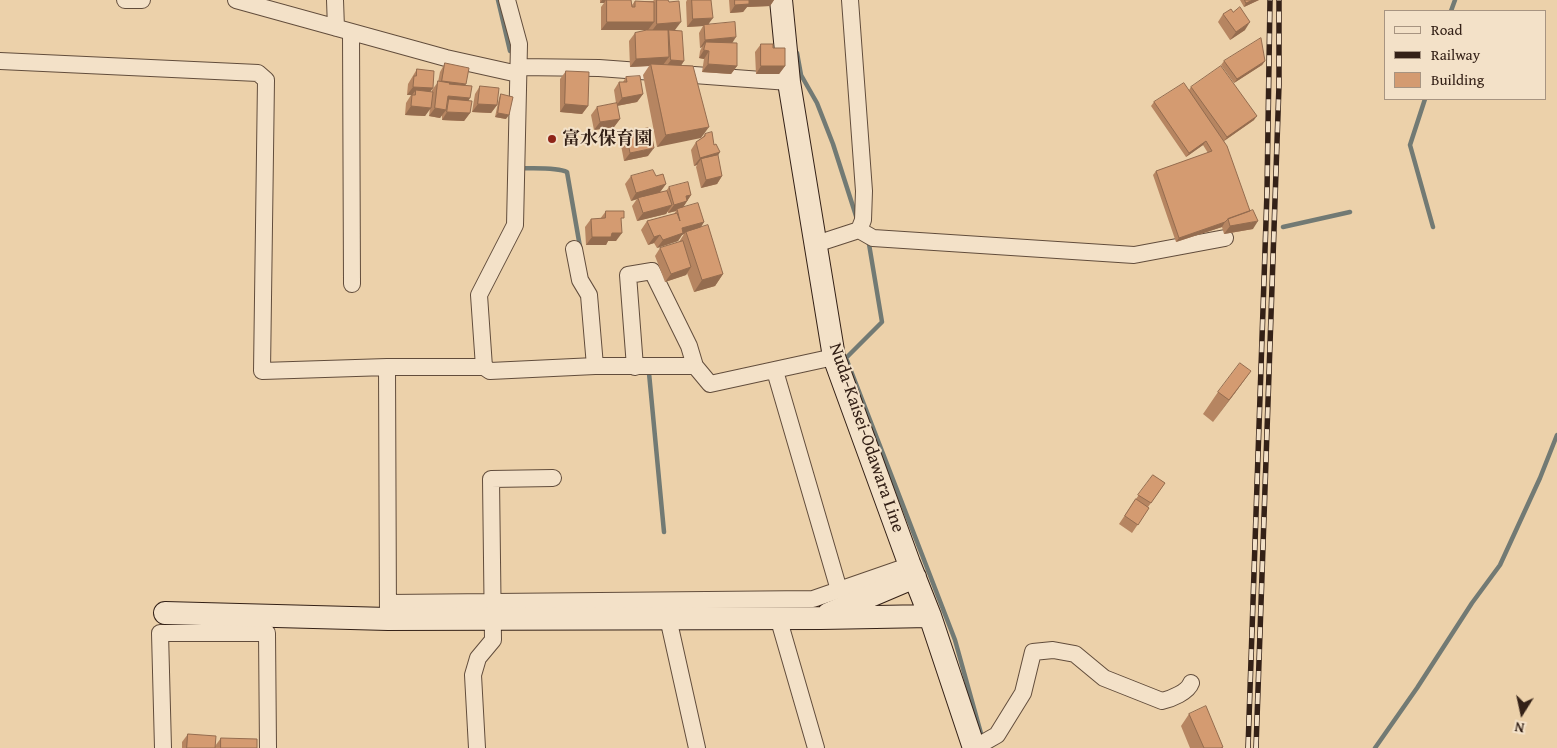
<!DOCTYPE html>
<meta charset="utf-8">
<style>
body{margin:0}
#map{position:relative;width:1557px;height:748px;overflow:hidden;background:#ecd1aa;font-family:"Gentium Book Plus",serif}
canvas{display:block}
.legend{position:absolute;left:1384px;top:10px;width:162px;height:90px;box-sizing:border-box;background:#f3e1c8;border:1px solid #a79481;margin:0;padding:6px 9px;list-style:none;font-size:15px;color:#342117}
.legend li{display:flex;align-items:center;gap:10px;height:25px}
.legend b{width:25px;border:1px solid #a79481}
.north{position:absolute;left:1497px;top:688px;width:50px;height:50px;-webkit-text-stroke:4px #f3e1c8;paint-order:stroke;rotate:190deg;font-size:14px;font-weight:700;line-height:20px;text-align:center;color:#342117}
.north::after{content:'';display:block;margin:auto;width:18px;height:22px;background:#342117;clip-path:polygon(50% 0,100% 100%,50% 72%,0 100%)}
</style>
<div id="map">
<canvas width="1557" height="748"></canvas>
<ul class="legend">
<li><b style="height:6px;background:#f3e1c8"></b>Road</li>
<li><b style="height:6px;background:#342117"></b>Railway</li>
<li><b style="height:14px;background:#d49b71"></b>Building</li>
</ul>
<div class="north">N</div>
</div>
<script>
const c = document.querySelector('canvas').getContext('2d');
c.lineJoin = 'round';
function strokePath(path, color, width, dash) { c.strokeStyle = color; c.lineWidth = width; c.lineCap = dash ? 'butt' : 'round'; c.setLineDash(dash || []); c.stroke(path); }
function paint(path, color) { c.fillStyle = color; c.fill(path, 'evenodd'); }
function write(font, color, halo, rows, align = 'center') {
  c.font = font + ' "Gentium Book Plus","Noto Serif JP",serif'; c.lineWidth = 4; c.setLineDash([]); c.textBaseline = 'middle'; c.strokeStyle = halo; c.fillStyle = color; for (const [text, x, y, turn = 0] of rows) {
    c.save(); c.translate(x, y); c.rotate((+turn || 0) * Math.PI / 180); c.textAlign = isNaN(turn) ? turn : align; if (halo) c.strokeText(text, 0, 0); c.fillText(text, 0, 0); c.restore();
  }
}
strokePath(new Path2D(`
 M 498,0 L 510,51
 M 1451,11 L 1455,0
 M 797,53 L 801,75 L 817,103 L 833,144 L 857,219
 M 1425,99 L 1410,145 L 1433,227
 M 519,168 C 533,169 556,167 567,172 L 580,247
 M 1283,227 L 1350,212
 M 867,240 L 869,244 L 882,322 L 846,358 L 955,640 L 982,737
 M 649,373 L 664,532
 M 1375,748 L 1417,688 L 1472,603 L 1500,565 L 1540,478 L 1557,435`), '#727a74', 4.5);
const street = new Path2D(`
 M 125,0 L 142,0
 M 236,0 L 446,58 L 518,74
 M 335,0 L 336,28
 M 850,0 L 864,191 L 863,220 L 859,230
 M 351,33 L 352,284
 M 0,61 L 258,73 L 266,80 L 262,371 L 387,367
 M 518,67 L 599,68 L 789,82
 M 816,244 L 859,230 L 873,238 L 1134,255 L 1225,238
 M 574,249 L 580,280 L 589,295 L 595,366
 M 484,367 L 479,295 L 515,225 L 519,44 L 507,0
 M 635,367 L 628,275 L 652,271 L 689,346 L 695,366
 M 775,371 L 839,590
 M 388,603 L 813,599 L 911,565
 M 778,617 L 816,748
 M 668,618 L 697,748
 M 388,619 L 387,367 L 484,367 L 490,371 L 595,366 L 695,366 L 710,384 L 834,357
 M 163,748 L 160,633 L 267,633 L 268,748
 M 477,748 L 473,675 L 478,658 L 493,640 L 491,479 L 553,478
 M 974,748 L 997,735 L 1023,693 L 1033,652 L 1053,650 L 1075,654 L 1104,678 L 1162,701 C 1171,699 1188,692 1191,683`);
const secondary = new Path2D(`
 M 781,0 L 789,82 L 834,357 L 909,563 L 930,616 L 974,748
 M 165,613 L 388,619 L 821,618 L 930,616
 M 828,614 L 915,577`);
strokePath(street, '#624d3c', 18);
strokePath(secondary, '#342117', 24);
strokePath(street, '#f3e1c8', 16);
strokePath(secondary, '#f3e1c8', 22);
const rail = new Path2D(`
 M 1248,748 L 1267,192 L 1270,0
 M 1256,748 L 1279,85 L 1279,0`);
strokePath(rail, '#342117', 5.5);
strokePath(rail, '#f3e1c8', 4, [11]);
paint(new Path2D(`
 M 600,0 L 631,0 L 632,5 L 635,1 L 653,1 L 654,0 L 668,0 L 675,30 L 681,66 L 709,127 L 657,147 L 643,75 L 649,66 L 630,67 L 629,41 L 635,33 L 647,30 L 601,30 L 601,7 L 604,3 L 600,3 Z
 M 687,0 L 711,0 L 709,24 L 732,43 L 737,66 L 731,74 L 702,72 L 704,59 L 699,58 L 700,51 L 702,47 L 700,48 L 699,33 L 703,26 L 687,27 L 686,2 Z
 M 729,0 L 774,0 L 770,6 L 747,7 L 743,12 L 730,13 Z
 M 1240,0 L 1259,0 L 1244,7 Z
 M 1223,14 L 1245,30 L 1230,40 L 1218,22 Z
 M 761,44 L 773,48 L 785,66 L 779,74 L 756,74 L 755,52 Z
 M 1224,61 L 1265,61 L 1262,65 L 1234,83 L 1221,65 Z
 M 445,63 L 465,85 L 469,101 L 470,113 L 464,121 L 442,120 L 442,115 L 440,118 L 429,116 L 430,108 L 425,116 L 405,115 L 406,103 L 411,95 L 407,95 L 408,84 L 417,69 L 433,88 L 430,92 L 432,92 L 432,90 L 438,82 L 440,72 Z
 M 566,71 L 588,106 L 582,114 L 560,112 L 560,79 Z
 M 626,77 L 643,94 L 637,102 L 617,106 L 620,119 L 614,127 L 594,130 L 591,115 L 597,107 L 616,103 L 614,90 L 619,82 L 623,82 Z
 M 480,86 L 497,105 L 491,113 L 472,112 L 475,94 Z
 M 1191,87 L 1254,120 L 1224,141 L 1253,229 L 1224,234 L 1222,227 L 1176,242 L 1153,175 L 1156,171 L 1208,153 L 1203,145 L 1186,157 L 1151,106 L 1154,102 L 1189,90 Z
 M 501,94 L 506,119 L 495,117 L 499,98 Z
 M 626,132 L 648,156 L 624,161 L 620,140 Z
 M 705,134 L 714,145 L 722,176 L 717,184 L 701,188 L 696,167 L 697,165 L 694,166 L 691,150 L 696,142 L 702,138 Z
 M 631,176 L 656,176 L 666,184 L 660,192 L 666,191 L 669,187 L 691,195 L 683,207 L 704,222 L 700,228 L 723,274 L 715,286 L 694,292 L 687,273 L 686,275 L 665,282 L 655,256 L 660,248 L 679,242 L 684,234 L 682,235 L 678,241 L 657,248 L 654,243 L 648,245 L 641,230 L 647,221 L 674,214 L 676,211 L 668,213 L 668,211 L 666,214 L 637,221 L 632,206 L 637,199 L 631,201 L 625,184 Z
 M 606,211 L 621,222 L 616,241 L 608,241 L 606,245 L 586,245 L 585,227 L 591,219 L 600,219 Z
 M 1251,371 L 1213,422 L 1203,414 L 1218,392 Z
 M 1153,475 L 1165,483 L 1148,507 L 1149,508 L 1132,533 L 1119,524 L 1133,503 Z
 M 1189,714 L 1223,747 L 1223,748 L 1190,748 L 1181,726 Z
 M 188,734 L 215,746 L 221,738 L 257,748 L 182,748 L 182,742 Z`), '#b68561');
paint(new Path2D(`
 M 602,0 L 606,0 L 604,3 L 600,3 Z
 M 749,0 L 774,0 L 770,6 L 747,7 L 743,12 L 730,13 L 735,5 Z
 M 1253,0 L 1259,0 L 1244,7 L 1246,3 Z
 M 713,18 L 707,26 L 704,25 L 703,26 L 687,27 L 693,19 Z
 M 607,22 L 654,22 L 648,30 L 601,30 Z
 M 681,22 L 675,30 L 651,32 L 657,24 Z
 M 1250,22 L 1245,30 L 1230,40 L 1236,32 Z
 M 736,37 L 731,45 L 706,42 L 702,47 L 700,48 L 705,40 Z
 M 704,50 L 709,51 L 704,59 L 699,58 Z
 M 669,57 L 663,65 L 651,64 L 649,66 L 630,67 L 636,59 Z
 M 671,60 L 684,61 L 679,69 L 665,68 Z
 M 1265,61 L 1262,65 L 1234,83 L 1237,79 Z
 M 708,64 L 737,66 L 731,74 L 702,72 Z
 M 761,66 L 785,66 L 779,74 L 756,74 Z
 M 442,81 L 466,84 L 461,92 L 437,89 Z
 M 413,87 L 433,88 L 427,96 L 416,90 L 412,95 L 407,95 Z
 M 643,94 L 637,102 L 616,106 L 622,98 Z
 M 448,96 L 470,98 L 465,106 L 449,99 L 444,105 Z
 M 478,104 L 497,105 L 491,113 L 472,112 Z
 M 565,104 L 588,106 L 582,114 L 560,112 Z
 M 411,106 L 431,108 L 425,116 L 405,115 Z
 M 435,108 L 446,110 L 440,118 L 429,116 Z
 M 447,112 L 470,113 L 464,121 L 442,120 Z
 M 498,113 L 509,115 L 506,119 L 495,117 Z
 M 1257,116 L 1254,120 L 1224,141 L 1227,137 Z
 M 620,119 L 614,127 L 594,130 L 600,122 Z
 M 709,127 L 701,138 L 657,147 L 666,135 Z
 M 1206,141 L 1203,145 L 1186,157 L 1189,153 Z
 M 654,148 L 648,156 L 624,161 L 630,153 Z
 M 720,152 L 715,161 L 701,159 L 697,165 L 694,166 L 700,158 Z
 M 722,176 L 717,184 L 701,188 L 706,180 Z
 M 666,184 L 660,192 L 631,201 L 636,193 Z
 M 691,195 L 682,209 L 677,209 L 676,211 L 668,213 L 674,205 L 686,196 Z
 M 672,205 L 666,214 L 637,221 L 643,213 Z
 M 1258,221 L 1253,229 L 1224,234 L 1230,226 Z
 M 704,222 L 699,230 L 686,232 L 684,234 L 682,235 L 678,241 L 657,248 L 663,240 L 682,228 Z
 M 1225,222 L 1222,227 L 1176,242 L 1179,238 Z
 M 612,233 L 622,233 L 616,241 L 608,241 L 606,245 L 586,245 L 592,237 Z
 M 660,235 L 654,243 L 648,245 L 654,237 Z
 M 691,267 L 686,275 L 665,282 L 671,274 Z
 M 723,274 L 715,286 L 694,292 L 702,280 Z
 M 1251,371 L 1235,393 L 1213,422 L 1229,400 Z`), '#946c4f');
const building = new Path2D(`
 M 607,0 L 631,0 L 632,7 L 635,7 L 635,1 L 654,2 L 654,22 L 607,22 Z
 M 657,0 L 668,0 L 669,2 L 679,1 L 681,22 L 657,24 Z
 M 692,0 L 711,0 L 713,18 L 693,19 Z
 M 735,0 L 749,0 L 749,4 L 735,5 Z
 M 1245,0 L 1253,0 L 1246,3 Z
 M 1240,7 L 1250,22 L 1236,32 L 1223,14 L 1231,9 L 1233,12 Z
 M 735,22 L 736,37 L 705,40 L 704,25 Z
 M 647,30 L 668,30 L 669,57 L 636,59 L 635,33 Z
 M 669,30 L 682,31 L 684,61 L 671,60 Z
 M 1261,38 L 1265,61 L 1237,79 L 1224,61 Z
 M 706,42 L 737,43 L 737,66 L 708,64 L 709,51 L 704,50 Z
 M 761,44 L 773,44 L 773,48 L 785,48 L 785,66 L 761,66 Z
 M 445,63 L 469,68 L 466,84 L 442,81 Z
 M 651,64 L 693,66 L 709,127 L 666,135 Z
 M 1221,66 L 1257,116 L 1227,137 L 1191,87 Z
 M 417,69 L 434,71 L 433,88 L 413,87 L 414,76 L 416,76 Z
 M 566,71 L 589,72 L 588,106 L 565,104 Z
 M 640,76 L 643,94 L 622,98 L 619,82 L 627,82 L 626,77 Z
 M 438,81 L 450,83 L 449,84 L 472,86 L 470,98 L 448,96 L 446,110 L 435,108 Z
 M 1184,83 L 1227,146 L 1250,211 L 1228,219 L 1225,222 L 1179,238 L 1156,171 L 1212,151 L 1206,141 L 1189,153 L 1154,102 Z
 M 480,86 L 499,88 L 497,105 L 478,104 Z
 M 416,90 L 433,92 L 431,108 L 411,106 L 412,95 L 415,95 Z
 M 501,94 L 513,97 L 509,115 L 498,113 Z
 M 449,99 L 472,101 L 470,113 L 447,112 Z
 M 617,103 L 620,119 L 600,122 L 597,107 Z
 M 650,128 L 654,148 L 630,153 L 626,132 Z
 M 712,132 L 714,145 L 716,144 L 720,152 L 700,158 L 696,142 L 705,136 L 705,134 Z
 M 718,155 L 722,176 L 706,180 L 701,159 Z
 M 653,170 L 656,176 L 663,174 L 666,184 L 636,193 L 631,176 Z
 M 688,182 L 691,195 L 686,196 L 687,201 L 674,205 L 669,187 Z
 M 667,191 L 672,205 L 643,213 L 638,198 Z
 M 698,203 L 704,222 L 682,228 L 683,233 L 663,240 L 660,235 L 654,237 L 647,221 L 677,213 L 680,221 L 677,209 Z
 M 1253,210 L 1258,221 L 1230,226 L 1228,219 Z
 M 606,211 L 624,211 L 624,218 L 621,218 L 622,233 L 612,233 L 611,237 L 592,237 L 591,219 L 605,218 Z
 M 708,225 L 723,274 L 702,280 L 686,232 Z
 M 683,241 L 691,267 L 671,274 L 660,248 Z
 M 1240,363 L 1251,371 L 1229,400 L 1218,392 Z
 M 1153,475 L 1165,483 L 1151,503 L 1138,495 Z
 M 1136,499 L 1149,508 L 1138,525 L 1125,516 Z
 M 1206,706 L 1223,747 L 1221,748 L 1204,748 L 1189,714 Z
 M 188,734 L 216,736 L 215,748 L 187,748 Z
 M 221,738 L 257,739 L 257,748 L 221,748 Z`);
paint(building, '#d49b71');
strokePath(building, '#946c4f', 1);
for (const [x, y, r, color] of [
 [552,139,5,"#8f2418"]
]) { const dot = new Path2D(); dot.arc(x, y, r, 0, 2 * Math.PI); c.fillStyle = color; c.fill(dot); strokePath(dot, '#f3e1c8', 2); }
write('bold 18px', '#342117', '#f3e1c8', [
 ["富水保育園",562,139]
], 'left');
write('18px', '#342117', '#f3e1c8', [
 ["Nuda-Kaisei-Odawara Line",866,438,71]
]);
</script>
